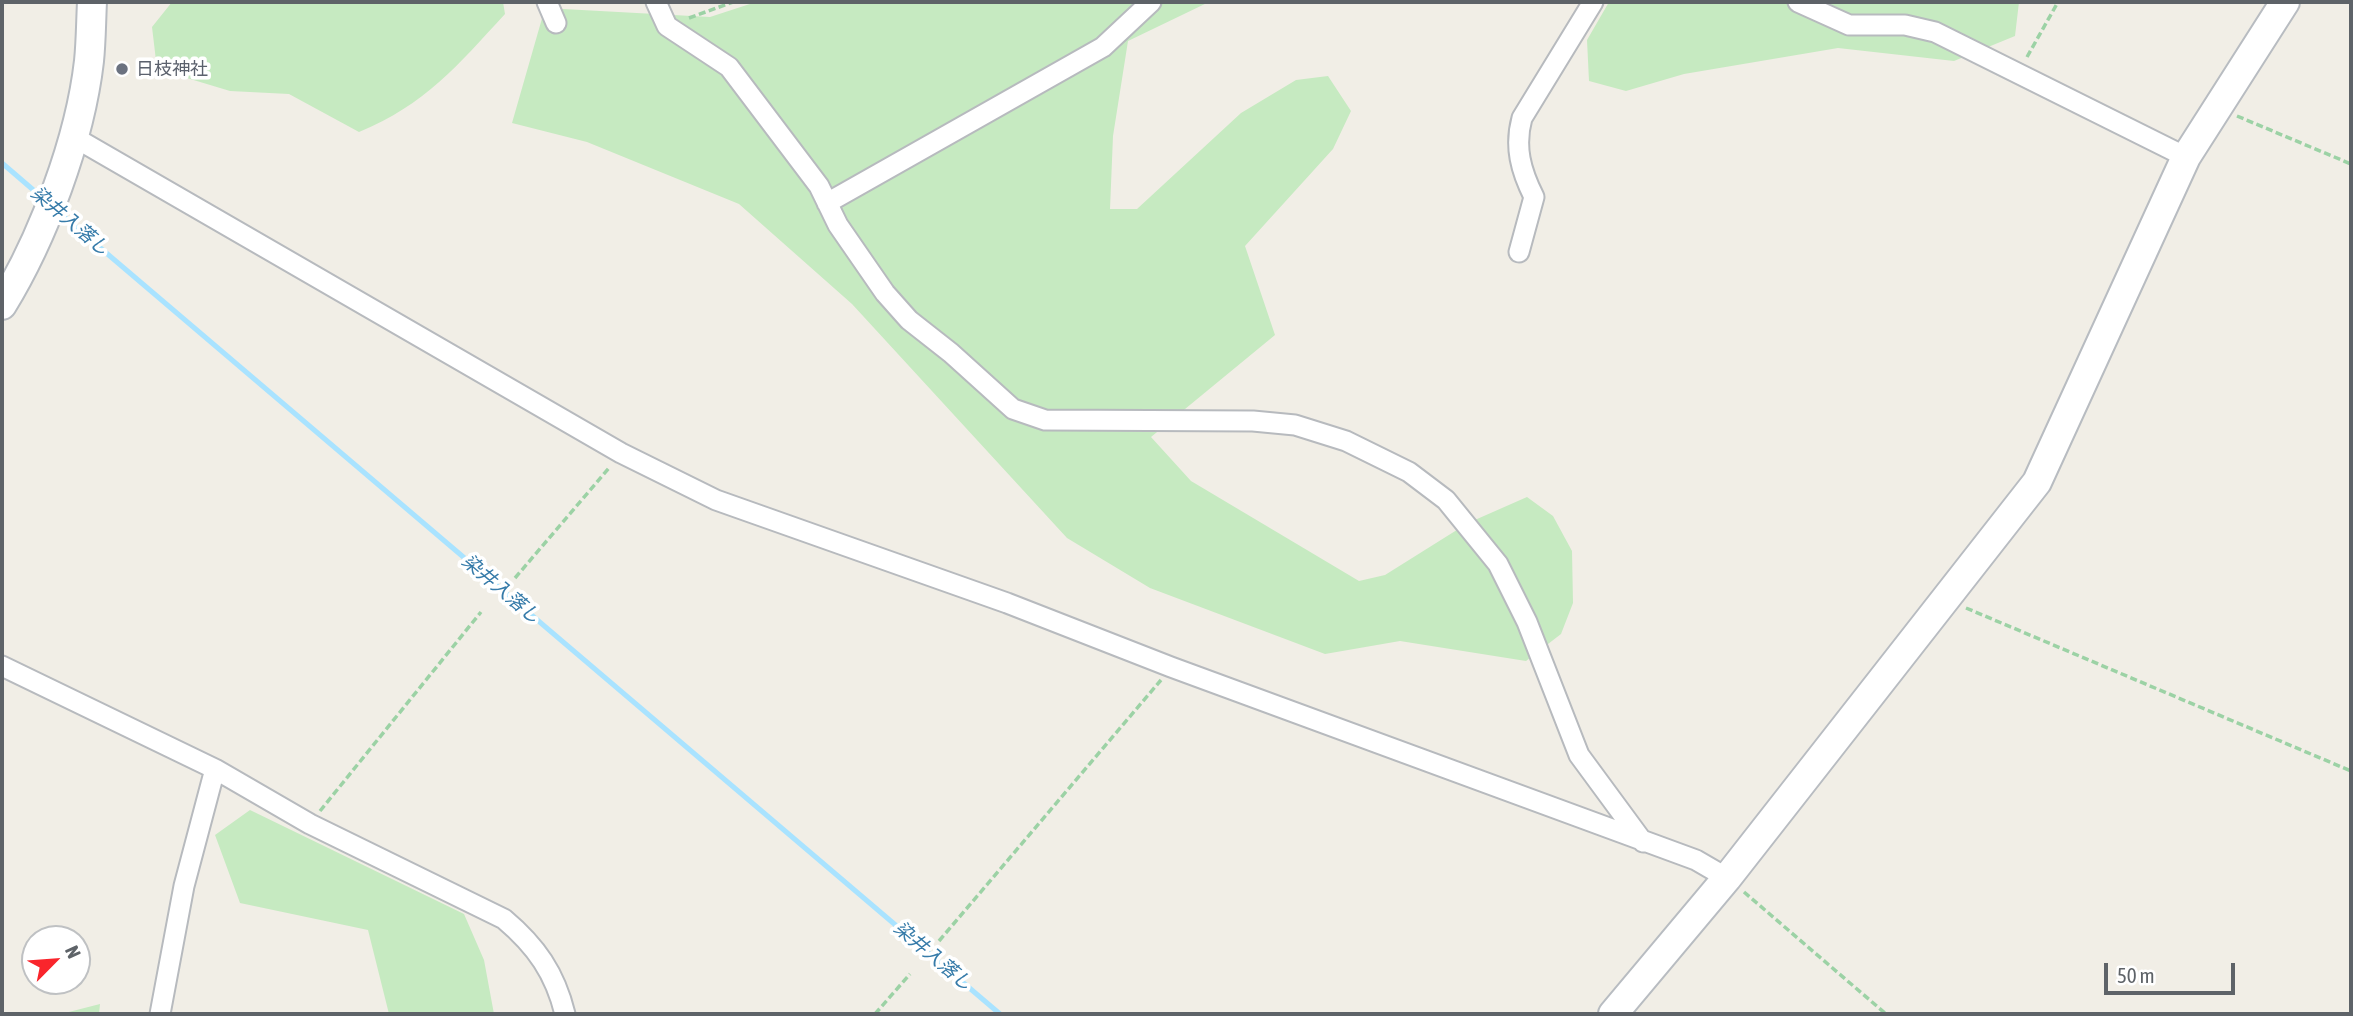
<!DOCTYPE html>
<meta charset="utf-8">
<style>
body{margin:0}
#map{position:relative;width:2353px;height:1016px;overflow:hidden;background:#f1eee6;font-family:"Asap Condensed",sans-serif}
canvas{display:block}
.frame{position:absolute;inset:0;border:4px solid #5e6368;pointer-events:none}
.north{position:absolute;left:21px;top:925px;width:70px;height:70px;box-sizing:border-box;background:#fff;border:2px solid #bfc1c3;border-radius:50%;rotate:65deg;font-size:19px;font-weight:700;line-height:28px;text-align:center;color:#5e6368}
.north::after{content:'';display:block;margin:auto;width:24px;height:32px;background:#f9252c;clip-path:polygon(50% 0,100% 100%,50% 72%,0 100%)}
.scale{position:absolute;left:2104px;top:963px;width:131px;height:32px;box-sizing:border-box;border:4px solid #5e6368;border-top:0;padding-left:9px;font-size:21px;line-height:24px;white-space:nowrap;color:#5e6368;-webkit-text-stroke:5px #fff;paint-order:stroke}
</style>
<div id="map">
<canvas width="2353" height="1016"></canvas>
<div class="frame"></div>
<div class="north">N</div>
<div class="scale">50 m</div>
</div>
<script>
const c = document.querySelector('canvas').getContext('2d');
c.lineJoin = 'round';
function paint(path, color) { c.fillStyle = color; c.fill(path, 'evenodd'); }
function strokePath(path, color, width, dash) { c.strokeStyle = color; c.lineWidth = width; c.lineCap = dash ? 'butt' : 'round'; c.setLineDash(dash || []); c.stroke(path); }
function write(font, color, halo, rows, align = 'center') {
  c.font = font + ' "Asap Condensed","Noto Sans JP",sans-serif'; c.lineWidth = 7; c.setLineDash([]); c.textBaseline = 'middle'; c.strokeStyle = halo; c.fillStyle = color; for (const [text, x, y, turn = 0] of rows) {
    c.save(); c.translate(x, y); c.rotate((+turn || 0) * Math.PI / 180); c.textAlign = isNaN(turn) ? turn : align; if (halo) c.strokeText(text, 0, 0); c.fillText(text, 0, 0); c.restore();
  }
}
paint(new Path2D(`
 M 172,2 L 503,2 L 505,14 C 458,65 425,105 359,132 L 289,94 L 230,91 L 157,69 L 152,27 Z
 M 756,2 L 1209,2 L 1128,41 L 1113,136 L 1110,209 L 1137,209 L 1241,113 L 1296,80 L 1328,76 L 1351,111 L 1333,149 L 1245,246 L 1275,335 L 1151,437 L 1191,481 L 1359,581 L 1385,575 L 1468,523 L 1527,497 L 1553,516 L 1572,551 L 1573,603 L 1561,634 L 1526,661 L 1400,641 L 1325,654 L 1150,588 L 1067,538 L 852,304 L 739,204 L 587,142 L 512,123 L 545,8 L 710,17 Z
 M 1609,2 L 2019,2 L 2015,36 L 1954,61 L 1838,48 L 1684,74 L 1626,91 L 1589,81 L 1587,40 Z
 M 250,810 L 464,914 L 484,960 L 494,1014 L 389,1014 L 368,930 L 240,903 L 215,835 Z
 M 100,1004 L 99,1014 L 61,1014 Z`), '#c6eac1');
strokePath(new Path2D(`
 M 2,163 L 45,200
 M 57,211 L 1000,1014`), '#a9e3ff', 5);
const street = new Path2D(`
 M 547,2 L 556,23
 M 656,2 L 667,26 L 729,67 L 819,186 L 838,225 L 885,293 L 909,320 L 951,353 L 1013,409 L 1045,420 L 1253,421 L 1295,425 L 1346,441 L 1409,472 L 1446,500 L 1498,564 L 1527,622 L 1579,755 L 1643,842
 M 1798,2 L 1849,25 L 1905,25 L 1935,32 L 2186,157
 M 72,136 L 621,453 L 716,500 L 1007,603 L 1171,667 L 1696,860 L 1727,878
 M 827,203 L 1103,47 L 1151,2
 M 1519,252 L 1534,197 C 1521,171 1514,147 1522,118 L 1593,2
 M 2,666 L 215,769 L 310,824 L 504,919 C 536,946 555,973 565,1014
 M 160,1014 L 184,886 L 215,769`);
const secondary = new Path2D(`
 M 2,305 C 43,238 80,140 89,61 C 91,42 91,21 92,2
 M 1613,1014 L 1727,878 L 2037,482 L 2186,157 L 2285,2`);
strokePath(street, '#b7babe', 23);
strokePath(secondary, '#b8bcc1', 32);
strokePath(new Path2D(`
 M 689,18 L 733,2
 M 2027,57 L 2058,2
 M 2237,116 L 2351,164
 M 515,578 L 609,468
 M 1966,608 L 2351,771
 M 320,811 L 481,612
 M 1744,892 L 1886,1014
 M 939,941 L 1161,680
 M 875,1014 L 910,974`), '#9cd2a5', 3.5, [7, 3.5]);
strokePath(street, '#fff', 19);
strokePath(secondary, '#fff', 28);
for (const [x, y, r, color] of [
 [122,69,7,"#6b7280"]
]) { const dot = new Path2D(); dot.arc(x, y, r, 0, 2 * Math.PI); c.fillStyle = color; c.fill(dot); strokePath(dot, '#fff', 2.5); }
write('18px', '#5b616d', '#fff', [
 ["日枝神社",136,69]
], 'left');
write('italic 19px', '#367ba9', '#fff', [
 ["染井入落し",70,221,40],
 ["染井入落し",501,589,40],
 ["染井入落し",933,956,40]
]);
</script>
